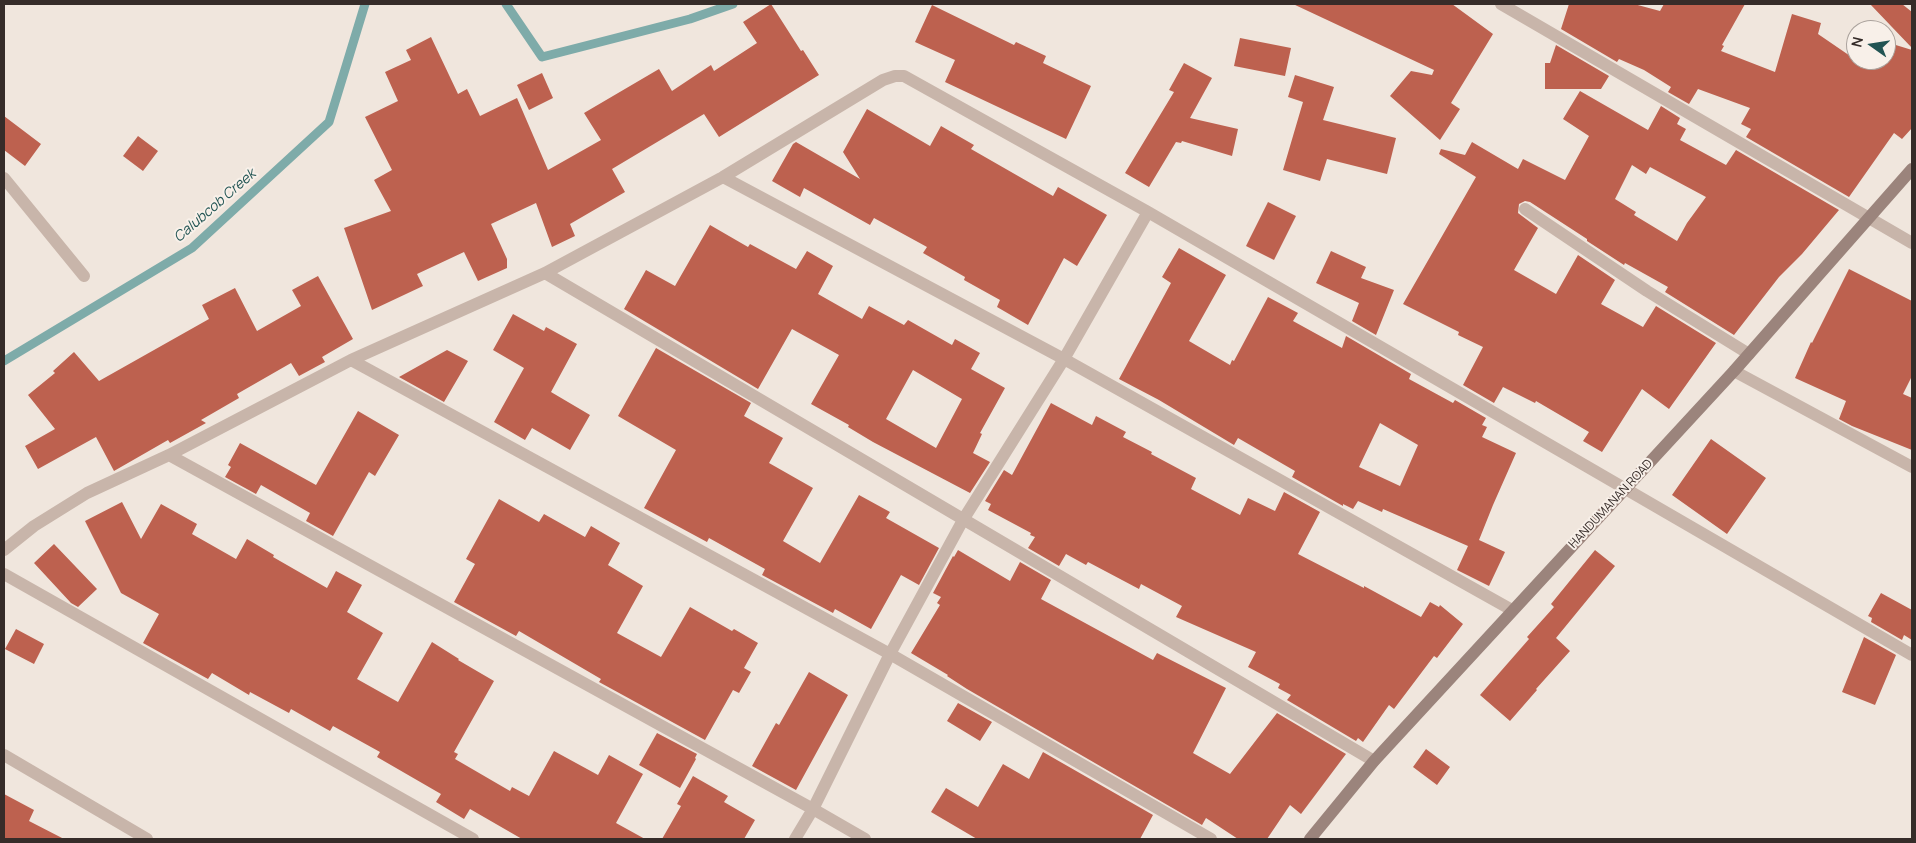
<!DOCTYPE html>
<style>
body{margin:0}
#map{position:relative;width:1916px;height:843px;overflow:hidden;background:#f0e6dd;font-family:Manrope,sans-serif}
canvas{display:block}
.frame{position:absolute;inset:0;border:5px solid #362c29;pointer-events:none}
.north{position:absolute;left:1846px;top:20px;width:50px;height:50px;box-sizing:border-box;background:#f8f0e9;border:1px solid #aaa29c;border-radius:50%;rotate:283deg;font-size:14px;font-weight:700;line-height:20px;text-align:center;color:#362c29}
.north::after{content:'';display:block;margin:auto;width:18px;height:22px;background:#225453;clip-path:polygon(50% 0,100% 100%,50% 72%,0 100%)}
</style>
<div id="map">
<canvas width="1916" height="843"></canvas>
<div class="frame"></div>
<div class="north">N</div>
</div>
<script>
const c = document.querySelector('canvas').getContext('2d');
c.lineJoin = 'round';
function strokePath(path, color, width, dash) { c.strokeStyle = color; c.lineWidth = width; c.lineCap = dash ? 'butt' : 'round'; c.setLineDash(dash || []); c.stroke(path); }
function paint(path, color) { c.fillStyle = color; c.fill(path, 'evenodd'); }
function write(font, color, halo, rows, align = 'center') {
  c.font = font + ' Manrope,sans-serif'; c.lineWidth = 4; c.setLineDash([]); c.textBaseline = 'middle'; c.strokeStyle = halo; c.fillStyle = color; for (const [text, x, y, turn = 0] of rows) {
    c.save(); c.translate(x, y); c.rotate((+turn || 0) * Math.PI / 180); c.textAlign = isNaN(turn) ? turn : align; if (halo) c.strokeText(text, 0, 0); c.fillText(text, 0, 0); c.restore();
  }
}
strokePath(new Path2D(`
 M 506,4 L 542,57 L 690,19 L 733,4
 M 4,361 L 192,248 L 329,122 L 365,4`), '#7eaba9', 9);
paint(new Path2D(`
 M 771,4 L 801,51 L 803,50 L 819,75 L 719,137 L 704,114 L 612,169 L 625,192 L 570,224 L 575,236 L 552,247 L 536,203 L 491,224 L 507,259 L 507,268 L 478,281 L 464,252 L 417,274 L 423,286 L 372,310 L 344,228 L 391,211 L 374,180 L 392,170 L 365,117 L 398,101 L 385,72 L 411,60 L 406,50 L 431,37 L 458,94 L 467,89 L 480,116 L 517,98 L 548,170 L 601,140 L 584,113 L 659,69 L 672,91 L 711,65 L 714,71 L 757,43 L 743,22 Z
 M 1293,4 L 1452,4 L 1493,34 L 1451,103 L 1460,109 L 1440,140 L 1390,96 L 1411,71 L 1432,75 L 1434,70 Z
 M 1569,4 L 1634,4 L 1660,11 L 1664,4 L 1745,4 L 1722,45 L 1724,46 L 1721,51 L 1775,72 L 1792,14 L 1821,23 L 1818,34 L 1856,60 L 1886,60 L 1886,42 L 1912,50 L 1912,128 L 1902,139 L 1894,133 L 1849,197 L 1746,137 L 1751,129 L 1741,124 L 1750,108 L 1698,89 L 1689,104 L 1668,92 L 1671,87 L 1644,70 L 1619,59 L 1617,62 L 1561,29 Z
 M 1870,4 L 1902,4 L 1912,12 L 1912,48 Z
 M 932,5 L 1014,45 L 1016,42 L 1046,56 L 1043,63 L 1091,86 L 1066,139 L 945,82 L 955,60 L 915,42 Z
 M 1240,38 L 1291,48 L 1285,76 L 1234,66 Z
 M 1556,45 L 1609,76 L 1601,89 L 1545,89 L 1545,63 L 1550,63 Z
 M 1184,63 L 1212,78 L 1190,118 L 1238,129 L 1232,156 L 1182,141 L 1181,143 L 1176,142 L 1149,187 L 1125,173 L 1174,92 L 1169,90 Z
 M 542,73 L 553,98 L 529,110 L 517,85 Z
 M 1295,75 L 1334,87 L 1323,120 L 1396,138 L 1387,174 L 1327,159 L 1320,181 L 1283,170 L 1303,102 L 1288,97 Z
 M 1580,91 L 1648,130 L 1661,106 L 1680,118 L 1677,124 L 1686,129 L 1680,140 L 1726,165 L 1736,150 L 1839,210 L 1802,254 L 1779,277 L 1734,335 L 1665,292 L 1668,287 L 1625,263 L 1624,265 L 1587,241 L 1587,239 L 1530,202 L 1525,201 L 1519,204 L 1518,213 L 1538,228 L 1514,270 L 1556,294 L 1578,255 L 1615,280 L 1601,304 L 1643,327 L 1656,306 L 1716,343 L 1669,409 L 1642,389 L 1602,452 L 1583,441 L 1589,432 L 1536,401 L 1535,403 L 1503,387 L 1494,403 L 1463,385 L 1483,347 L 1458,335 L 1459,332 L 1403,304 L 1476,177 L 1439,154 L 1441,149 L 1465,155 L 1472,142 L 1518,169 L 1523,159 L 1565,180 L 1589,136 L 1563,119 ZM 1632,165 L 1646,174 L 1650,167 L 1706,197 L 1687,223 L 1677,241 L 1634,215 L 1636,212 L 1615,199 Z
 M 867,109 L 930,146 L 941,126 L 974,145 L 971,149 L 1053,196 L 1058,187 L 1107,215 L 1077,266 L 1064,258 L 1028,325 L 997,307 L 1000,300 L 964,280 L 965,277 L 923,253 L 927,247 L 874,218 L 870,225 L 804,188 L 800,197 L 772,181 L 793,144 L 796,142 L 860,179 L 843,152 Z
 M 4,116 L 41,144 L 25,166 L 4,150 Z
 M 138,136 L 158,151 L 143,171 L 123,156 Z
 M 1268,202 L 1296,216 L 1274,260 L 1246,246 Z
 M 710,225 L 748,247 L 750,244 L 796,269 L 807,251 L 833,266 L 818,294 L 862,319 L 869,306 L 904,325 L 908,320 L 952,345 L 955,339 L 980,353 L 971,369 L 1005,388 L 980,433 L 982,434 L 973,453 L 990,462 L 970,493 L 873,442 L 848,427 L 849,425 L 811,404 L 839,355 L 792,329 L 758,389 L 624,309 L 646,270 L 675,286 ZM 913,370 L 962,399 L 936,448 L 886,419 Z
 M 1179,248 L 1226,275 L 1189,341 L 1230,365 L 1232,360 L 1234,361 L 1268,297 L 1298,313 L 1293,321 L 1342,348 L 1346,336 L 1411,374 L 1409,379 L 1453,403 L 1455,400 L 1486,418 L 1482,425 L 1487,427 L 1482,437 L 1516,453 L 1493,505 L 1479,540 L 1505,552 L 1489,586 L 1457,570 L 1468,546 L 1383,509 L 1382,512 L 1358,501 L 1353,509 L 1343,504 L 1343,506 L 1292,477 L 1295,471 L 1238,438 L 1234,445 L 1159,400 L 1119,379 L 1171,283 L 1162,277 ZM 1380,423 L 1418,445 L 1400,486 L 1359,467 Z
 M 1331,251 L 1366,267 L 1361,278 L 1394,290 L 1376,335 L 1352,321 L 1359,303 L 1316,283 Z
 M 1849,269 L 1912,301 L 1912,376 L 1903,394 L 1912,398 L 1912,450 L 1852,426 L 1839,419 L 1846,401 L 1795,378 L 1811,342 L 1812,343 Z
 M 318,276 L 353,339 L 322,357 L 325,362 L 299,376 L 291,363 L 237,394 L 239,398 L 201,420 L 206,423 L 170,443 L 168,440 L 114,471 L 96,437 L 38,469 L 25,446 L 55,429 L 28,395 L 55,373 L 53,371 L 74,352 L 99,381 L 209,319 L 202,305 L 235,288 L 257,331 L 301,306 L 292,290 Z
 M 513,314 L 544,331 L 546,327 L 577,344 L 551,392 L 590,415 L 570,450 L 532,428 L 525,440 L 494,422 L 524,368 L 493,350 Z
 M 656,348 L 751,403 L 744,416 L 783,438 L 769,463 L 813,488 L 783,541 L 820,563 L 859,495 L 890,512 L 886,518 L 939,548 L 919,585 L 901,575 L 871,629 L 835,609 L 833,613 L 762,575 L 765,569 L 709,538 L 707,542 L 644,508 L 676,450 L 618,416 Z
 M 447,350 L 468,361 L 444,402 L 399,377 Z
 M 1051,403 L 1092,425 L 1096,416 L 1126,432 L 1123,437 L 1152,452 L 1151,454 L 1196,478 L 1191,489 L 1240,515 L 1248,498 L 1275,511 L 1284,492 L 1320,512 L 1298,554 L 1364,588 L 1364,586 L 1421,617 L 1430,602 L 1439,607 L 1440,605 L 1463,624 L 1437,658 L 1434,656 L 1394,709 L 1389,705 L 1363,742 L 1358,738 L 1356,741 L 1287,700 L 1291,695 L 1278,688 L 1280,684 L 1248,667 L 1256,652 L 1176,617 L 1182,606 L 1141,584 L 1139,589 L 1088,562 L 1086,565 L 1066,554 L 1059,566 L 1028,548 L 1035,537 L 1030,535 L 1031,533 L 988,510 L 991,504 L 985,501 L 1004,470 L 1012,475 Z
 M 358,411 L 399,435 L 375,476 L 369,472 L 333,536 L 306,521 L 310,513 L 261,485 L 256,494 L 225,477 L 231,467 L 228,465 L 240,443 L 316,485 Z
 M 1711,439 L 1766,478 L 1727,534 L 1672,495 Z
 M 499,499 L 539,522 L 544,514 L 585,537 L 591,526 L 620,543 L 608,565 L 643,586 L 617,633 L 661,657 L 690,607 L 732,631 L 734,629 L 758,643 L 744,668 L 751,672 L 739,693 L 733,690 L 705,740 L 599,682 L 601,679 L 519,631 L 516,636 L 454,602 L 475,564 L 466,559 Z
 M 122,502 L 141,539 L 161,504 L 197,524 L 192,534 L 236,559 L 247,539 L 274,555 L 273,557 L 327,588 L 336,571 L 362,585 L 347,612 L 383,633 L 357,679 L 398,702 L 432,642 L 459,659 L 458,660 L 494,681 L 454,752 L 458,754 L 455,759 L 510,791 L 512,787 L 529,796 L 554,751 L 598,775 L 609,755 L 643,774 L 616,823 L 645,839 L 522,839 L 470,809 L 464,819 L 436,802 L 441,794 L 377,757 L 380,752 L 333,726 L 330,731 L 291,709 L 289,713 L 250,692 L 249,695 L 212,673 L 208,679 L 143,643 L 159,614 L 121,593 L 85,521 Z
 M 54,544 L 97,589 L 78,607 L 71,603 L 34,563 Z
 M 958,550 L 1010,581 L 1020,562 L 1051,580 L 1041,599 L 1153,660 L 1157,653 L 1226,688 L 1193,753 L 1230,774 L 1277,713 L 1346,754 L 1301,814 L 1290,805 L 1267,839 L 1238,839 L 1206,818 L 1202,825 L 967,689 L 947,676 L 948,675 L 911,653 L 940,605 L 937,603 L 941,597 L 933,593 L 953,556 L 954,557 Z
 M 1595,550 L 1615,566 L 1556,638 L 1570,651 L 1536,689 L 1537,690 L 1510,721 L 1480,695 L 1529,639 L 1527,637 L 1554,607 L 1551,604 Z
 M 1881,593 L 1912,610 L 1912,640 L 1904,635 L 1902,640 L 1871,622 L 1872,618 L 1868,616 Z
 M 16,629 L 44,644 L 34,664 L 5,649 Z
 M 1864,637 L 1896,655 L 1875,705 L 1842,692 Z
 M 809,672 L 848,695 L 796,790 L 752,766 L 776,723 L 779,725 Z
 M 958,703 L 992,722 L 980,741 L 947,721 Z
 M 657,733 L 697,754 L 695,758 L 696,759 L 680,788 L 639,765 Z
 M 1426,749 L 1450,767 L 1437,785 L 1413,767 Z
 M 1043,752 L 1153,815 L 1140,839 L 977,839 L 931,812 L 946,788 L 978,807 L 1003,764 L 1029,779 Z
 M 693,776 L 728,796 L 724,802 L 755,820 L 744,839 L 662,839 L 681,806 L 677,804 Z
 M 4,794 L 34,810 L 29,821 L 64,839 L 4,839 Z`), '#bd614f');
strokePath(new Path2D(`
 M 1501,4 L 1912,243
 M 723,177 L 1064,359 L 1512,610
 M 4,178 L 84,276
 M 1525,209 L 1647,291 L 1749,354
 M 545,273 L 1374,761
 M 351,360 L 890,654 L 1211,839
 M 1734,371 L 1912,467
 M 169,455 L 813,809 L 865,839
 M 4,550 L 34,526 L 87,493 L 169,455 L 351,360 L 545,273 L 723,177 L 883,80 L 895,76 L 904,76 L 1148,212 L 1912,655
 M 4,574 L 473,839
 M 4,755 L 147,839
 M 795,839 L 813,809 L 890,654 L 963,520 L 1064,359 L 1148,212`), '#c8b5aa', 12);
strokePath(new Path2D(`
 M 1310,839 L 1374,761 L 1734,371 L 1912,169`), '#9b847c', 12);
write('12px', '#362c29', '#f8f0e9', [
 ["HANDUMANAN ROAD",1611,504,-47]
]);
write('italic 14px', '#225453', '#f8f0e9', [
 ["Calubcob Creek",215,206,-41]
]);
</script>
